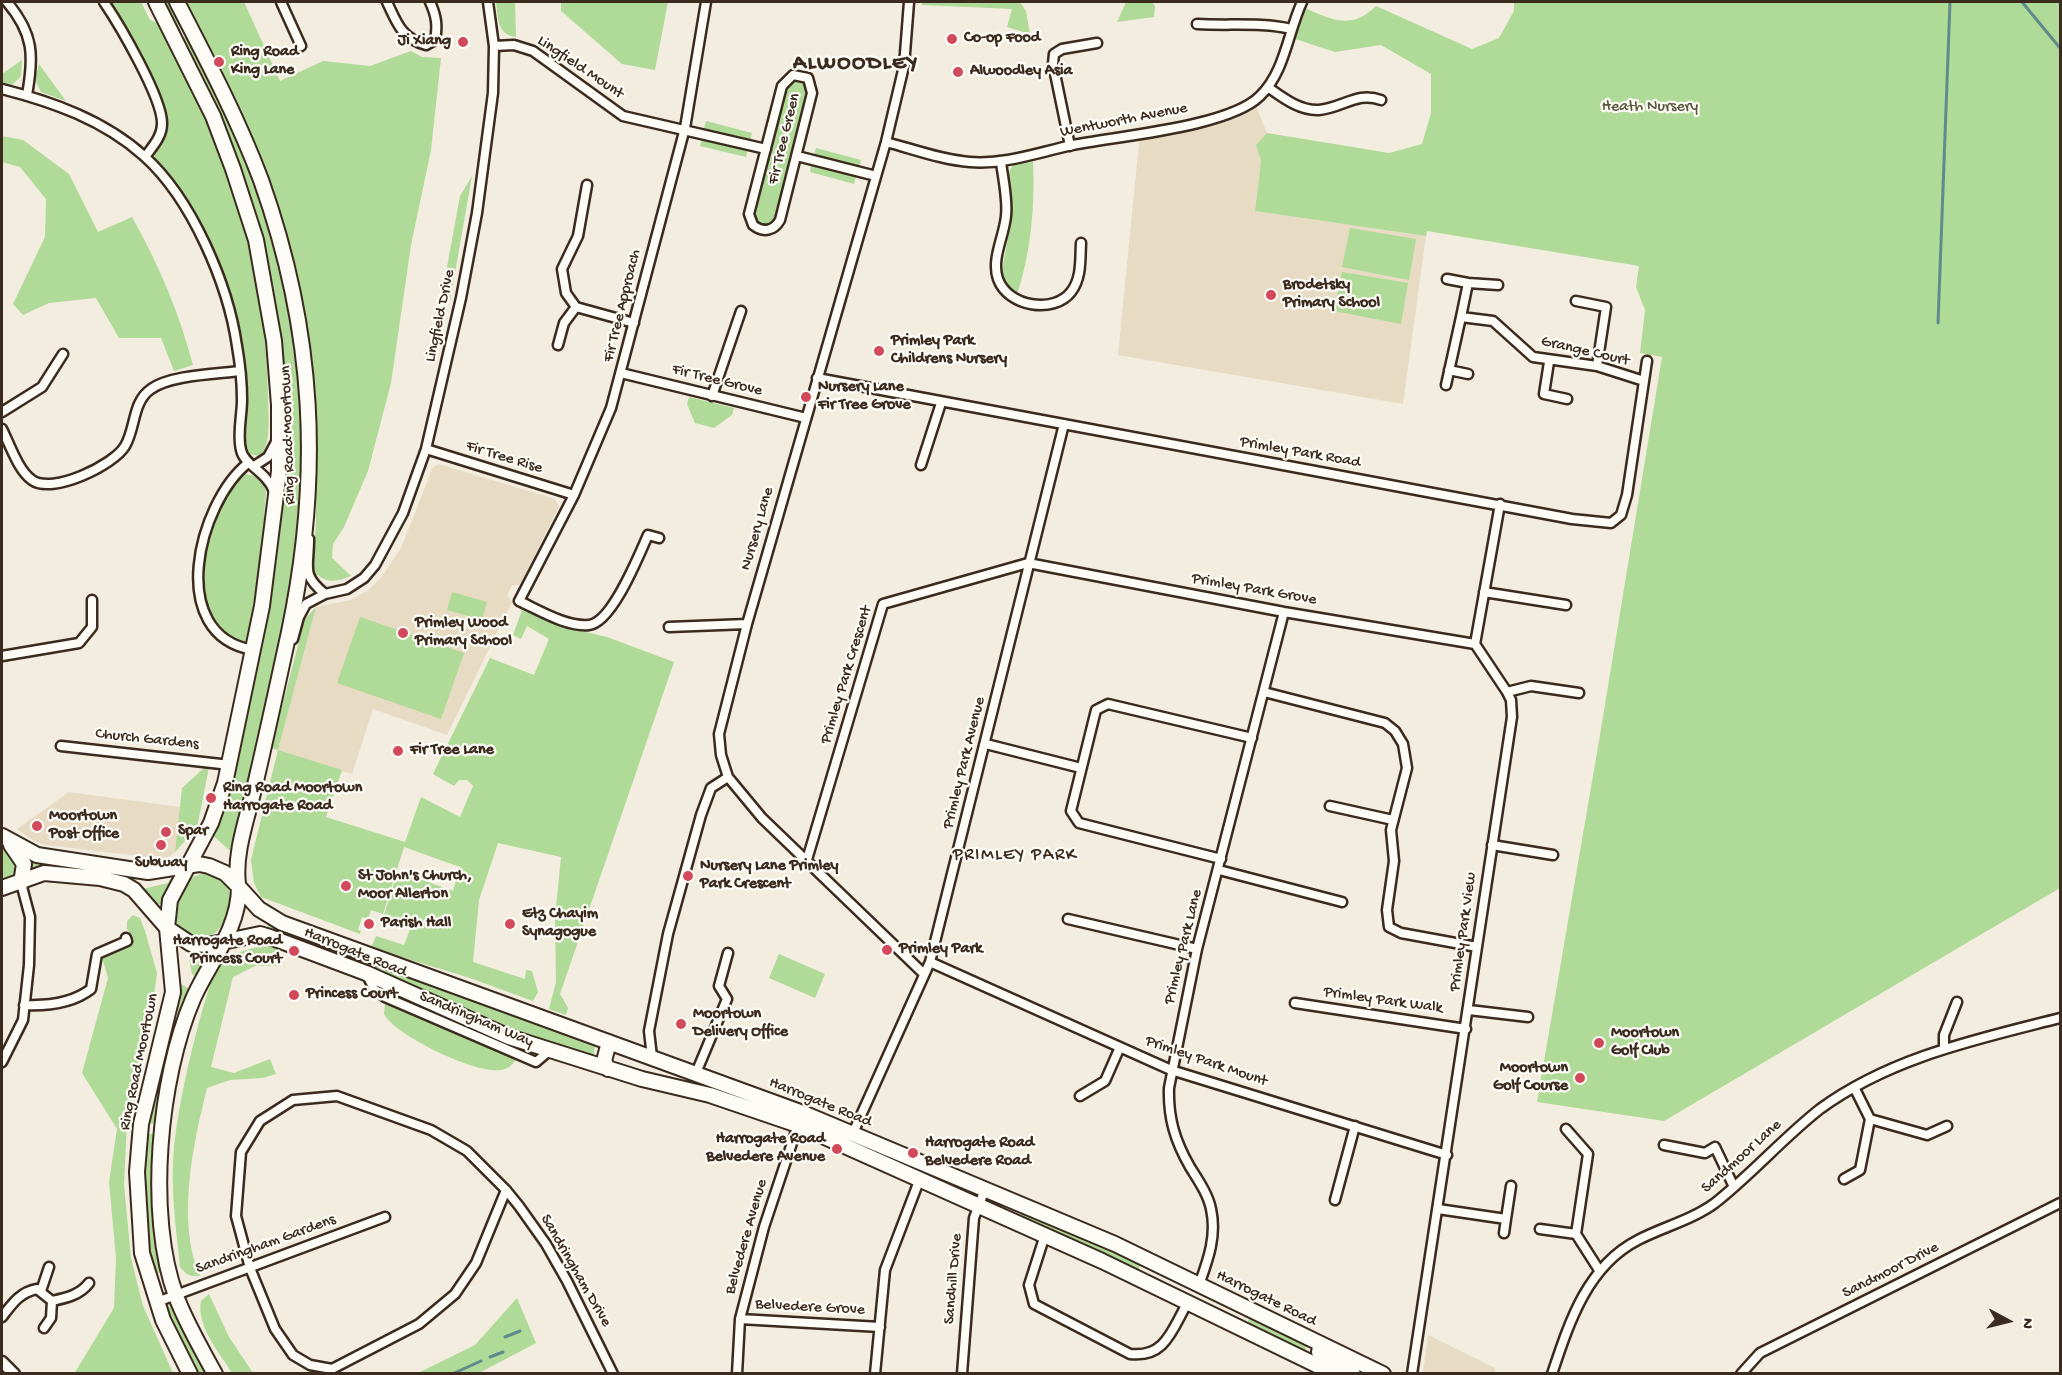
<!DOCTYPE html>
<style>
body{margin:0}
#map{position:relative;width:2062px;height:1375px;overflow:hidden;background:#f3eddf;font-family:"Gochi Hand",sans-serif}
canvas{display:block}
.frame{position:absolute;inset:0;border:3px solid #3b2a1e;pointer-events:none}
.north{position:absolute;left:1978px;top:1291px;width:60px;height:60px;-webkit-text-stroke:4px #fdfcf7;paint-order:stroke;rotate:97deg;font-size:16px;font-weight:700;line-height:24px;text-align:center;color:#3b2a1e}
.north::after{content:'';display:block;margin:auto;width:21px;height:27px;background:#3b2a1e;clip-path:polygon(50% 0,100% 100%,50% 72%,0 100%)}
</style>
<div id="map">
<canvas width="2062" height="1375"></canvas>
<div class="frame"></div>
<div class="north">N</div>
</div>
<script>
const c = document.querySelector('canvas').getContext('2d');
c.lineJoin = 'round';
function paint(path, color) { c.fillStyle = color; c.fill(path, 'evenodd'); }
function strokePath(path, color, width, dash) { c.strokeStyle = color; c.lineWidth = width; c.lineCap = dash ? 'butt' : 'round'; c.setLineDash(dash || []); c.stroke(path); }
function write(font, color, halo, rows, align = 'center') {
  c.font = font + ' "Gochi Hand",sans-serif'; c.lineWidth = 4.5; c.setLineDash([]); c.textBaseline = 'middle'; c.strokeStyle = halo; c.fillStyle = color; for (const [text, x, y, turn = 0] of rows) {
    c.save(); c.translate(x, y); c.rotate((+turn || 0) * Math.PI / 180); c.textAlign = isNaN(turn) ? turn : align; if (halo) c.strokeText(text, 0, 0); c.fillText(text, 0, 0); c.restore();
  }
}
paint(new Path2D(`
 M 1254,101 L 1267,133 L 1256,145 L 1261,161 L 1255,211 L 1426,236 L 1403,404 L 1118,355 L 1140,133 L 1204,121 Z
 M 439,464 L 555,499 L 559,506 L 520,585 L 512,585 L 507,596 L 512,602 L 447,735 L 373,709 L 352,774 L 278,750 L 316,607 L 351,600 L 367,591 L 381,578 L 401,548 L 433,467 Z
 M 69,792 L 180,807 L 175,852 L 166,859 L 45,845 L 34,841 L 17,829 Z
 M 1428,1335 L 1495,1368 L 1494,1373 L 1423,1373 Z`), '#e7dbc3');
paint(new Path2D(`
 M 109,2 L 141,2 L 150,20 L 160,24 C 175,53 192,83 206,114 C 247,203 266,300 268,398 C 268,413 272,445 260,456 L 249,454 L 246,448 C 245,423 249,399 247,375 C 240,289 208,226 155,160 C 153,146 169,138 167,121 C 165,91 125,29 109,2 Z
 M 162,2 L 171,2 L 181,21 L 178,24 L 181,30 L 178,32 Z
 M 184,2 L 244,2 L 280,81 L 323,61 L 370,66 L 411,51 L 422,57 L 441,58 L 431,150 L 411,245 L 391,383 L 368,471 L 344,527 L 333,544 L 332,558 L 351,576 C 339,581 328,584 318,575 L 312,576 L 316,523 L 315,427 L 311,355 L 300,289 L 288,241 L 266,177 L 225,84 L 222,68 Z
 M 496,2 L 515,2 L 516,37 C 497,35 498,17 496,2 Z
 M 561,2 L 668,2 L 655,70 L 622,64 L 561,11 Z
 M 923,2 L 1020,2 L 1026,11 L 1030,34 L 1007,27 L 1012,9 L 921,5 Z
 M 1126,2 L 1152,2 L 1155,6 L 1154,17 L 1117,22 Z
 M 1514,2 L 2060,2 L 2060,888 L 1664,1121 L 1537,1102 L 1600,735 L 1662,357 L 1640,353 L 1645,310 L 1636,287 L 1639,266 L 1427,231 L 1426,236 L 1255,211 L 1261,161 L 1256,145 L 1267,133 L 1389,153 L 1422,144 L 1431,113 L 1431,74 L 1381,45 L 1335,52 L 1289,37 L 1300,6 C 1329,18 1350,32 1376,6 L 1472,49 L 1499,38 L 1514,11 Z
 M 189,36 C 205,69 224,103 238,137 C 286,255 311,381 303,508 C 301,531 296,553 293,575 C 278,669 255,762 234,854 L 211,834 L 234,773 L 275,563 L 286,438 L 282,363 L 274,294 L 261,238 L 181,39 Z
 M 22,60 L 21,76 L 11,86 L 2,83 L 2,74 Z
 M 39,64 L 66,101 L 41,92 L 35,80 Z
 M 795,79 L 805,82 L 809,92 L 775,222 C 765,229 754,226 754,212 L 786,86 Z
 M 706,121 L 752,133 L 750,141 L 704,129 Z
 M 2,136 L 23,140 L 69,174 L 98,232 L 132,217 C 159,265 179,312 193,365 L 174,371 L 161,338 L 119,338 L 96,298 L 49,303 L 23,315 L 13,304 L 45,237 L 46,199 L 20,167 L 2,162 Z
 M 702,138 L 748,148 L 746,157 L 700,146 Z
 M 816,148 L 861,160 L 859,168 L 814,156 Z
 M 1033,162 C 1035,207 1031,252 1017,295 L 1005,281 L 1002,271 L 1011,221 L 1009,172 L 1013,165 Z
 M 811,164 L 856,176 L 854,184 L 810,172 Z
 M 472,176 L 450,301 L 445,278 L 460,196 Z
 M 1350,228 L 1416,239 L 1409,280 L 1342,267 Z
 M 1342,272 L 1408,283 L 1401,324 L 1334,311 Z
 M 689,397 L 734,408 L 732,415 L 714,428 L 695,423 L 687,404 Z
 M 245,474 L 260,477 L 266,491 L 259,585 L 248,639 L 243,643 C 232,640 224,636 217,627 C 192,595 207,492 245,474 Z
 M 452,592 L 487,602 L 482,620 L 447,610 Z
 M 316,607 L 278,750 L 342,770 L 326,817 L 405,842 L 421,797 L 460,817 L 473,786 L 467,780 L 459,780 L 454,786 L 433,774 L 490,658 L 534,675 L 549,639 L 527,626 L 521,639 L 513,635 L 522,610 L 577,630 L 607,637 L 674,662 L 560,994 L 568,1008 L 566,1015 L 549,1009 L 556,982 L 555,917 L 561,857 L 498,843 L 479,900 L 473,962 L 525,979 L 526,970 L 532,971 L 538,992 L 533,1001 L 467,977 L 371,948 L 376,936 L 404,945 L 412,924 L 384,915 L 398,871 L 453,891 L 460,867 L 404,847 L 383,914 L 371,910 L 368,919 L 362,917 L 358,930 L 361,931 L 360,934 L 261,897 L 254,883 L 251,860 L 278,750 L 271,748 L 305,619 Z
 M 360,617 L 464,653 L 441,719 L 337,683 Z
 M 205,767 L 209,767 L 197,828 L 175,852 L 182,788 Z
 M 2,845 L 19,861 L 18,877 L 2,882 Z
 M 30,858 L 139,875 L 135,883 L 32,874 L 26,868 Z
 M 175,872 L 163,904 L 157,904 L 143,889 L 168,883 Z
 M 205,874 L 219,878 L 227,885 C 235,901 227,923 214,934 C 161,956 167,874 205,874 Z
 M 133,915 L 140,918 L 145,931 L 157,973 L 150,1025 L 127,1122 L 124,1185 L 131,1258 L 143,1306 L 173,1373 L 74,1374 L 114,1308 L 116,1258 L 109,1182 L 117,1129 L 82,1073 L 108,978 L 101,954 L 134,940 L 127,929 L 127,921 Z
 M 270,923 L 365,959 L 362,966 L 265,929 Z
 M 264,945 L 279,947 L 276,966 L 255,966 L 233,977 L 211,1067 L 234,1073 L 270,1059 L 276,1074 L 262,1078 L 230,1080 L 207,1088 C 193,1144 176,1222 200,1276 C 190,1277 187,1275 180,1267 C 176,1227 170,1187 174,1147 C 180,1093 198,1018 216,967 L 233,954 Z
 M 779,954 L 825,974 L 815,998 L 769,978 Z
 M 189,958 L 207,960 L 197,978 L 192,974 Z
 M 373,961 L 595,1043 L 594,1054 L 591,1056 C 514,1037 443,1002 370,969 Z
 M 181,984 L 191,990 L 156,1124 L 148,1123 L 177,1016 Z
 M 385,1003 L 516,1060 C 511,1066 508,1069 501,1070 C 475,1074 396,1036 384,1014 Z
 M 146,1134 L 155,1134 L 153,1176 L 165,1271 L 155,1274 C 144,1227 143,1181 146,1134 Z
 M 1023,1210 L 1141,1263 L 1137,1273 L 1020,1219 Z
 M 209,1294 L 229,1337 L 253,1373 L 232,1373 C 220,1353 196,1326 201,1301 Z
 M 517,1298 L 536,1343 L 479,1373 L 418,1373 L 475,1345 Z
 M 169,1305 L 173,1305 L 210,1373 L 197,1373 L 166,1311 Z
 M 1250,1316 L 1308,1343 L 1304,1353 L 1246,1326 Z`), '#afda97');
strokePath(new Path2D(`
 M 2022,2 L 2060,48
 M 1938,323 L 1950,2
 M 505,1337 L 520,1331
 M 490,1357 L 503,1352
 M 452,1374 L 481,1361`), '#608a8b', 3);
const minor = new Path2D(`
 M 7,2 C 34,34 34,56 27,95
 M 104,2 C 119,24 163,99 162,124 C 162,137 152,147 145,157
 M 281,2 L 301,46
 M 387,2 C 397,23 401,38 426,45 L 435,40 C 438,25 436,15 430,2
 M 909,2 L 904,66 L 886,142 L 747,624 L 719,734 L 721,755 L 728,777 L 762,818 L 924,974
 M 1197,24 C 1229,26 1261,22 1291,29
 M 494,46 L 514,45 L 533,51 L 623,116 L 766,149
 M 793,75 L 808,78 L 812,93 L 780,220 C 774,231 763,233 753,225 L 749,214 L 782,86 Z
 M 1269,88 C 1283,98 1300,111 1319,110 C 1343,108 1357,91 1381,100
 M 2,89 C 53,102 104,120 144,156 C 192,199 228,284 237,346 C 240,363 242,382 242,400 C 242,416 237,434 241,450 C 244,465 266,471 274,491
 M 886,142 C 913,149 942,160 970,162 C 1005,165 1039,152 1073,145 C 1118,136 1229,127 1260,96 C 1285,72 1288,32 1302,2
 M 1070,146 L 1053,64 L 1054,54 L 1062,49 L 1097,43
 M 797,156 L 876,176
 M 1001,162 C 1003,179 1008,199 1006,216 C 1004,237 991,259 998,279 C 1008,307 1054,314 1071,292 C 1082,278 1080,259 1081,243
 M 587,185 L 578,236 L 562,269 L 566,293 L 576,307 L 634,323
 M 1447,279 L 1468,283
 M 1498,285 L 1468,283 L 1461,317 L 1493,321 L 1533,357 L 1597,366 L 1644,381
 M 1576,301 L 1606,307 L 1597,366
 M 558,345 L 564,323 L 576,307
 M 1549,362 L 1544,394 L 1567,399
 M 1449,370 L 1468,374
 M 621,373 L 806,418
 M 817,378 L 1572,519 L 1611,523 L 1621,515 L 1627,495 L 1647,361
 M 1446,385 L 1461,317
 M 712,396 L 741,311
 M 2,412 L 42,387 L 63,354
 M 2,429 C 10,445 18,470 32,480 C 52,495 114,465 125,446 C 136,428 132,402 151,389 C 170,375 216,374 240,371
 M 426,449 L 574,495
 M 248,463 C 198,503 165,635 253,650
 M 921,465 L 941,403
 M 254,466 L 268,457 L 277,440
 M 659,538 L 648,535 C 639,555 612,623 589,625 C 566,627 539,610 519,601 L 574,495 L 611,408 L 685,128 L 706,2
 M 309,539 C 309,569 301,574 325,594
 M 1484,592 L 1566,605
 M 669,627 L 747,624
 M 293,639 L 299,617 L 306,604 L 325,594 L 347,589 L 364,578 L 375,565 L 403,513 L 426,449 L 461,298 L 477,213 L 493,93 L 494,46 L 488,2
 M 2,656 L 79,643 L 92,627 L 92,600
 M 1264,692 L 1385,723 L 1395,731 L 1403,744 L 1407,768 L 1391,830 L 1394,861 L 1387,910 L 1389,927 L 1401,933 L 1477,947
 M 1507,692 L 1531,686 L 1579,693
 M 986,744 L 1081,768
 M 61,746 L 230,765
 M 1330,806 L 1393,820
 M 1492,845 L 1553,855
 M 1221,859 L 1079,823 L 1071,811 L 1096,710 L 1108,704 L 1252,738
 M 806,863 L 883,604 L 1028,563 L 1284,612 L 1475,644
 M 1219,870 L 1342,902
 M 1068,919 L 1197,949
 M 930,962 L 1171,1070 L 1447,1155
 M 366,973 L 374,989 L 385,997 L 536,1062 L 549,1051
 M 1295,1003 L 1466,1029
 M 24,1005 C 47,1006 73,1003 91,989 L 97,954 L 127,941 L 126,938
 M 1469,1010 L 1528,1017
 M 1944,1049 L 1944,1035 L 1957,1002
 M 652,1057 L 649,1031 L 668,934 L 701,815 L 711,788 L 728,777
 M 2,1062 L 23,1020 L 29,965 L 30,917 L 21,883
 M 696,1073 L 727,999 L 719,986 L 728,953
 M 1855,1089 L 1870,1119 L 1927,1135 L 1947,1126
 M 1080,1096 L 1105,1081 L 1120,1047
 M 1566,1129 L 1588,1154 L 1576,1234 L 1599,1270
 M 853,1133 L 930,962 L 1064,424
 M 1664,1145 L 1705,1153 L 1715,1147 L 1734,1187
 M 1844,1179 L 1860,1170 L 1870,1119
 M 506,1190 L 476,1263 L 455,1294 L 419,1324 L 332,1369 L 310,1365 L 293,1355 L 275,1329 L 250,1268 L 236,1216 L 241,1152 L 260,1121 L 293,1100 L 337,1096 L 431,1130 L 467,1151 L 506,1190 L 519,1206 L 546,1244 L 567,1281 L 613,1374
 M 1335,1200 L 1355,1126
 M 1438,1209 L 1506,1219 L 1511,1186
 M 1540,1229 L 1576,1234
 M 1504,1233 L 1506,1219
 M 1045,1235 L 1029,1285 L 1034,1304 L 1130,1354 C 1166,1358 1172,1329 1188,1302
 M 1199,1285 C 1208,1260 1217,1236 1211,1209 C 1208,1194 1198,1180 1190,1167 C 1175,1141 1168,1118 1169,1088 L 1197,949 L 1284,612
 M 41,1291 L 49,1267
 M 52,1301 C 66,1298 80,1295 89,1283
 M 157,1302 L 385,1217
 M 2,1317 C 12,1304 20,1292 37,1289 L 52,1301 L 51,1318 L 44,1328
 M 740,1319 L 880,1327
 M 737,1374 L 740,1319 L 764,1227 L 799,1122
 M 875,1374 L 885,1270 L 919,1181
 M 962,1374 L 974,1218 L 985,1189
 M 1412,1374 L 1512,717 L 1511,700 L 1507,692 L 1475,644 L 1500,504
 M 1552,1374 C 1569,1323 1587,1266 1638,1240 C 1663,1227 1692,1220 1715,1203 C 1752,1174 1783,1138 1820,1109 C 1891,1057 1978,1039 2060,1018
 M 1741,1374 L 1760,1353 L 2060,1203`);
const tertiary = new Path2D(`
 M 2,1362 L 14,1374`);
const trunk = new Path2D(`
 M 156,2 L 213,116 L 233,169 L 256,240 L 274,341 L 279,405 L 279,471 L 262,606 L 225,783 L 211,823 L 170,900 L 167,928 L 173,992 L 141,1124 L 137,1172 L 142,1253 L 163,1320 L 190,1374
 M 177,2 C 207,60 238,119 261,180 C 315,332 322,475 289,632 C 278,683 267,734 255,785 C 248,816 234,852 238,884
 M 2,836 L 37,855 L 148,872 L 199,864 L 209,866 L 225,873 L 239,887 C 239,930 209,962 193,999 C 159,1078 146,1215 176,1296 C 186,1323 201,1348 215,1374
 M 11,845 L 24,864 L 21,883
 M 239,887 L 259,909 L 282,923 L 803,1113 L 1115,1244 L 1383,1374
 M 2,888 L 44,873 L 100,878 L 124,884 L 134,890 L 167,928 L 191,944 L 208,945 L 260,934 L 270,937 L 366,973 L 509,1037 L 642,1079 L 710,1095 L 798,1125 L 1102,1261 L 1335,1374
 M 608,1069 L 604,1061 L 609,1042
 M 1321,1344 L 1319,1352 L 1323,1358 L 1353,1374`);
strokePath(minor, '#3b2a1e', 13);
strokePath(tertiary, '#3b2a1e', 15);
strokePath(trunk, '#3b2a1e', 18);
strokePath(minor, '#fdfcf7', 8);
strokePath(tertiary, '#fdfcf7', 10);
strokePath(trunk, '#fdfcf7', 14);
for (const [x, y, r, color] of [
 [952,39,6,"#d1495b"],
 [463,42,6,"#d1495b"],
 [219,62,6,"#d1495b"],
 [958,72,6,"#d1495b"],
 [1271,295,6,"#d1495b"],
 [879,351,6,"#d1495b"],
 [806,397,6,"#d1495b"],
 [403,633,6,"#d1495b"],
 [398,751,6,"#d1495b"],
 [211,798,6,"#d1495b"],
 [37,826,6,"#d1495b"],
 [166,832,6,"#d1495b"],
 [161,845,6,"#d1495b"],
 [688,876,6,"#d1495b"],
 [346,886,6,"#d1495b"],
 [369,924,6,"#d1495b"],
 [510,924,6,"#d1495b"],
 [887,950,6,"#d1495b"],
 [294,951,6,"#d1495b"],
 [294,995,6,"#d1495b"],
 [681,1024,6,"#d1495b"],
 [1599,1043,6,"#d1495b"],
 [1580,1078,6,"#d1495b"],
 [837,1149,6,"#d1495b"],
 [913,1153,6,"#d1495b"]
]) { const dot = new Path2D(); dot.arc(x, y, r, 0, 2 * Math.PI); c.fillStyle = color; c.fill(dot); strokePath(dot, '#fdfcf7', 2); }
write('bold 16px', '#3b2a1e', '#fdfcf7', [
 ["Co-op Food",964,39],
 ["Ji Xiang",451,42,"right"],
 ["Ring Road",231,53],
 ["King Lane",231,71],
 ["Alwoodley Asia",970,72],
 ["Brodetsky",1283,286],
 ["Primary School",1283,304],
 ["Primley Park",891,342],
 ["Childrens Nursery",891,360],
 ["Nursery Lane",818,388],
 ["Fir Tree Grove",818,406],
 ["Primley Wood",415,624],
 ["Primary School",415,642],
 ["Fir Tree Lane",410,751],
 ["Ring Road Moortown",223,789],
 ["Harrogate Road",223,807],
 ["Moortown",49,817],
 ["Post Office",49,835],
 ["Spar",178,832],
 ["Subway",161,864,"center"],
 ["Nursery Lane Primley",700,867],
 ["Park Crescent",700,885],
 ["St John's Church,",358,877],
 ["Moor Allerton",358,895],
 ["Etz Chayim",522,915],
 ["Synagogue",522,933],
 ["Parish Hall",381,924],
 ["Harrogate Road",282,942,"right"],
 ["Princess Court",282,960,"right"],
 ["Primley Park",899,950],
 ["Princess Court",306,995],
 ["Moortown",693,1015],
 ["Delivery Office",693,1033],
 ["Moortown",1611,1034],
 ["Golf Club",1611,1052],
 ["Moortown",1568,1069,"right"],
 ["Golf Course",1568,1087,"right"],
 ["Harrogate Road",825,1140,"right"],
 ["Belvedere Avenue",825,1158,"right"],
 ["Harrogate Road",925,1144],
 ["Belvedere Road",925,1162]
], 'left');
write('16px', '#3b2a1e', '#fdfcf7', [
 ["Lingfield Mount",580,68,34],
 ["Wentworth Avenue",1124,121,-11],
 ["Fir Tree Green",785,139,-76],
 ["Fir Tree Approach",623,306,-76],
 ["Lingfield Drive",441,316,-78],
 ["Grange Court",1585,352,13],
 ["Fir Tree Grove",717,381,14],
 ["Ring Road Moortown",289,435,-92],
 ["Primley Park Road",1300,453,10],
 ["Fir Tree Rise",504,458,17],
 ["Nursery Lane",758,529,-74],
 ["Primley Park Grove",1254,590,10],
 ["Primley Park Crescent",847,675,-73],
 ["Church Gardens",147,740,6],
 ["Primley Park Avenue",965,763,-76],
 ["Primley Park View",1464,932,-82],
 ["Primley Park Lane",1184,947,-76],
 ["Harrogate Road",355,953,22],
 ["Primley Park Walk",1383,1001,8],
 ["Sandringham Way",476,1020,23],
 ["Ring Road Moortown",140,1062,-78],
 ["Primley Park Mount",1206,1062,19],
 ["Harrogate Road",820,1103,22],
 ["Sandmoor Lane",1742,1157,-42],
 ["Belvedere Avenue",747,1237,-74],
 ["Sandringham Gardens",266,1245,-20],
 ["Sandringham Drive",575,1271,60],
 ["Sandmoor Drive",1891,1271,-27],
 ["Sandhill Drive",954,1279,-85],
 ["Harrogate Road",1266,1299,26],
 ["Belvedere Grove",810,1308,3]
]);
write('16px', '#58563c', '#fdfcf7', [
 ["Heath Nursery",1650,108]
]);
c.letterSpacing = '1.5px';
write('18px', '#3b2a1e', '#fdfcf7', [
 ["PRIMLEY PARK",1015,856]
]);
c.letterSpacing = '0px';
c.letterSpacing = '1.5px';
write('bold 22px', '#3b2a1e', '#fdfcf7', [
 ["ALWOODLEY",856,65]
]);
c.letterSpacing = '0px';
</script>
